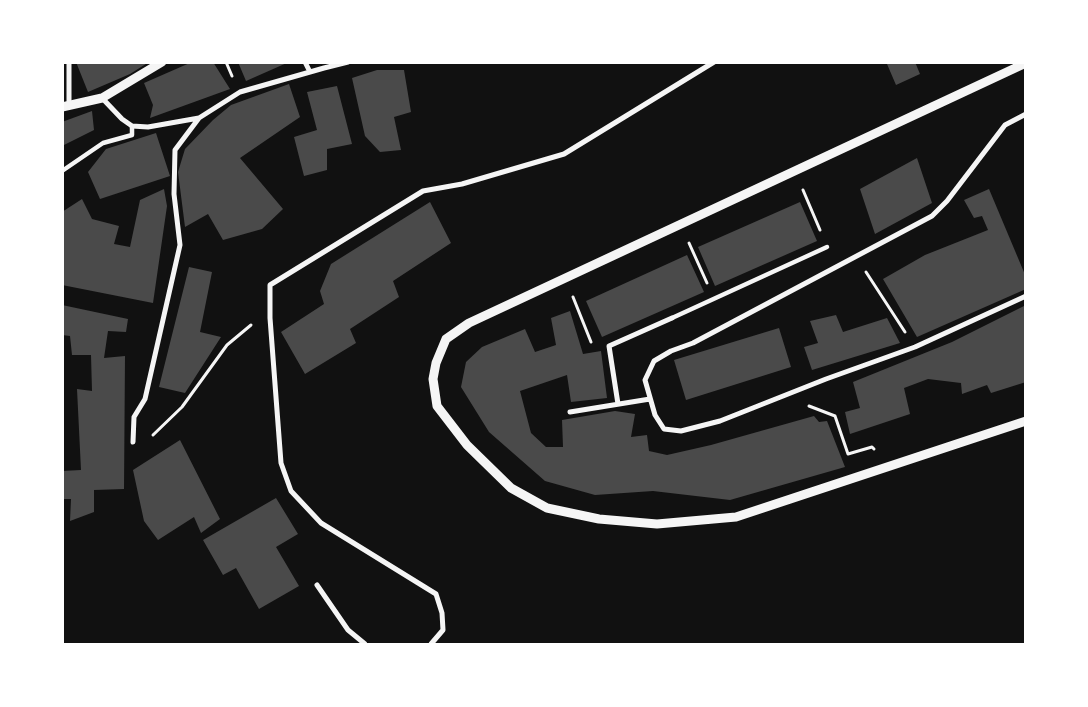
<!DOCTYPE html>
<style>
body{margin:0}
#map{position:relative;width:1088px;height:707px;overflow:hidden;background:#111;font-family:Lato,sans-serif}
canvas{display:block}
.frame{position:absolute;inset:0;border:64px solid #fff;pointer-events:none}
</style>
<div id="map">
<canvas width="1088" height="707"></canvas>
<div class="frame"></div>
</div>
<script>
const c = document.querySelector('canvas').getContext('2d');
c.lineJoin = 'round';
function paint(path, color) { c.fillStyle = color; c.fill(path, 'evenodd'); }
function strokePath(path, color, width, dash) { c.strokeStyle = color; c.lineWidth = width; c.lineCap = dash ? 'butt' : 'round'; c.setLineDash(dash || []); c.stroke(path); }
paint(new Path2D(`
 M 76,62 L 149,62 L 130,74 L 88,92 Z
 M 192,62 L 213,62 L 230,89 L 150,118 L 153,105 L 144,83 Z
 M 238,62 L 289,62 L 246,81 Z
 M 890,62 L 915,62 L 920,74 L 896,85 L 887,64 Z
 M 377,70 L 404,70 L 411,112 L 394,117 L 401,150 L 380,152 L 365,136 L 352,78 Z
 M 289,84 L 300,117 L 240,158 L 283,209 L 262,229 L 223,240 L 208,214 L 185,227 L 178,172 L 185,149 L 213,120 L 231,105 Z
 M 337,86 L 352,144 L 327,149 L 327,170 L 304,176 L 294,137 L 317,130 L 307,92 Z
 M 92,111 L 94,130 L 62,146 L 62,122 Z
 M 156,133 L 170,176 L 100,199 L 88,172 L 106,149 Z
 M 917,158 L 932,203 L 875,234 L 860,189 Z
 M 164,189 L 167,206 L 153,303 L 62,285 L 62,212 L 82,199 L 92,219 L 119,226 L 114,244 L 130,247 L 140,200 Z
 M 989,189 L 1026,277 L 1026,289 L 917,337 L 883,279 L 925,255 L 988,230 L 982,216 L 974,218 L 964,200 Z
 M 430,202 L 451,243 L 393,281 L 399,297 L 350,329 L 356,343 L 305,374 L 281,332 L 324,304 L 320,291 L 331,264 Z
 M 800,202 L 817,241 L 715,286 L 698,247 Z
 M 687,255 L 704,292 L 602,337 L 586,301 Z
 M 189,267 L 212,272 L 200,332 L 221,337 L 185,393 L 159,387 Z
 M 62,305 L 128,319 L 126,332 L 108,331 L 104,358 L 125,356 L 124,489 L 94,490 L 94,512 L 70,521 L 71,499 L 62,499 L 62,471 L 81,470 L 77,389 L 92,391 L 91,355 L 72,355 L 70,336 L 62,335 Z
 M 1026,305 L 1026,382 L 991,393 L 987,385 L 962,394 L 961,383 L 928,379 L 904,388 L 910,414 L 850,434 L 845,412 L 860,408 L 853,382 L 952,342 Z
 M 570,311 L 583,354 L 601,351 L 607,398 L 571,402 L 567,375 L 520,391 L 531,433 L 546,447 L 563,447 L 562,420 L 615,411 L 635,414 L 631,437 L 647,435 L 649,451 L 667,455 L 711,445 L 814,416 L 819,422 L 827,421 L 845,467 L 730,500 L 653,491 L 595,495 L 545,481 L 489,432 L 461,387 L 466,362 L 482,347 L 525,329 L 535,352 L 556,345 L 551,318 Z
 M 836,315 L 843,332 L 887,318 L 900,343 L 812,370 L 804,347 L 818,343 L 810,321 Z
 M 779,328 L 791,367 L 686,400 L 674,360 Z
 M 180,440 L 220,519 L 201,533 L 194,517 L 158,540 L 144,521 L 133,470 Z
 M 276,498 L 298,534 L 276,547 L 299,586 L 259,609 L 236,568 L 223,575 L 203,540 Z`), '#4a4a4a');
strokePath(new Path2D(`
 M 226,62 L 232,76
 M 803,190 L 820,230
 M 689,243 L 707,283
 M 866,272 L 905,332
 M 573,297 L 591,342
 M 809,406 L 835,416 L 848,454 L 872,447 L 874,449
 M 153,435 L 182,407 L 227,345 L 251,325`), '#f5f5f5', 3);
strokePath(new Path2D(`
 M 62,171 L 103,143 L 132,135 L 132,126
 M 672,318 L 827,247`), '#f5f5f5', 4.5);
strokePath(new Path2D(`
 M 69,62 L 69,105
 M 305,62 L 310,72
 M 102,98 L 122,119 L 132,126 L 148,127 L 199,118 L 240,92 L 324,68 L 348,62
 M 1026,114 L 1005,125 L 947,201 L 932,216 L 693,343 L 671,351 L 654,361 L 645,380 L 655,415 L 664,429 L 681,431 L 720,421 L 826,379 L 915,347 L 1026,296
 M 618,404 L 609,346 L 672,318
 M 570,412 L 650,399
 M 133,442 L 134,417 L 145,399 L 180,245 L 174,194 L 175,150 L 199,118
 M 317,585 L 348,630 L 365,644
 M 431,644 L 443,630 L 442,613 L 436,594 L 321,523 L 291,491 L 281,463 L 270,318 L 270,285 L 423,191 L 462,184 L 564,154 L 714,62`), '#f5f5f5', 5);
strokePath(new Path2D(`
 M 1026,63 L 469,323 L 446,339 L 436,363 L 433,379 L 437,406 L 467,445 L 511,488 L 547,508 L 599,519 L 657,524 L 736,517 L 1026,421
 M 62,107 L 102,98 L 162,62`), '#f5f5f5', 9);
</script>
